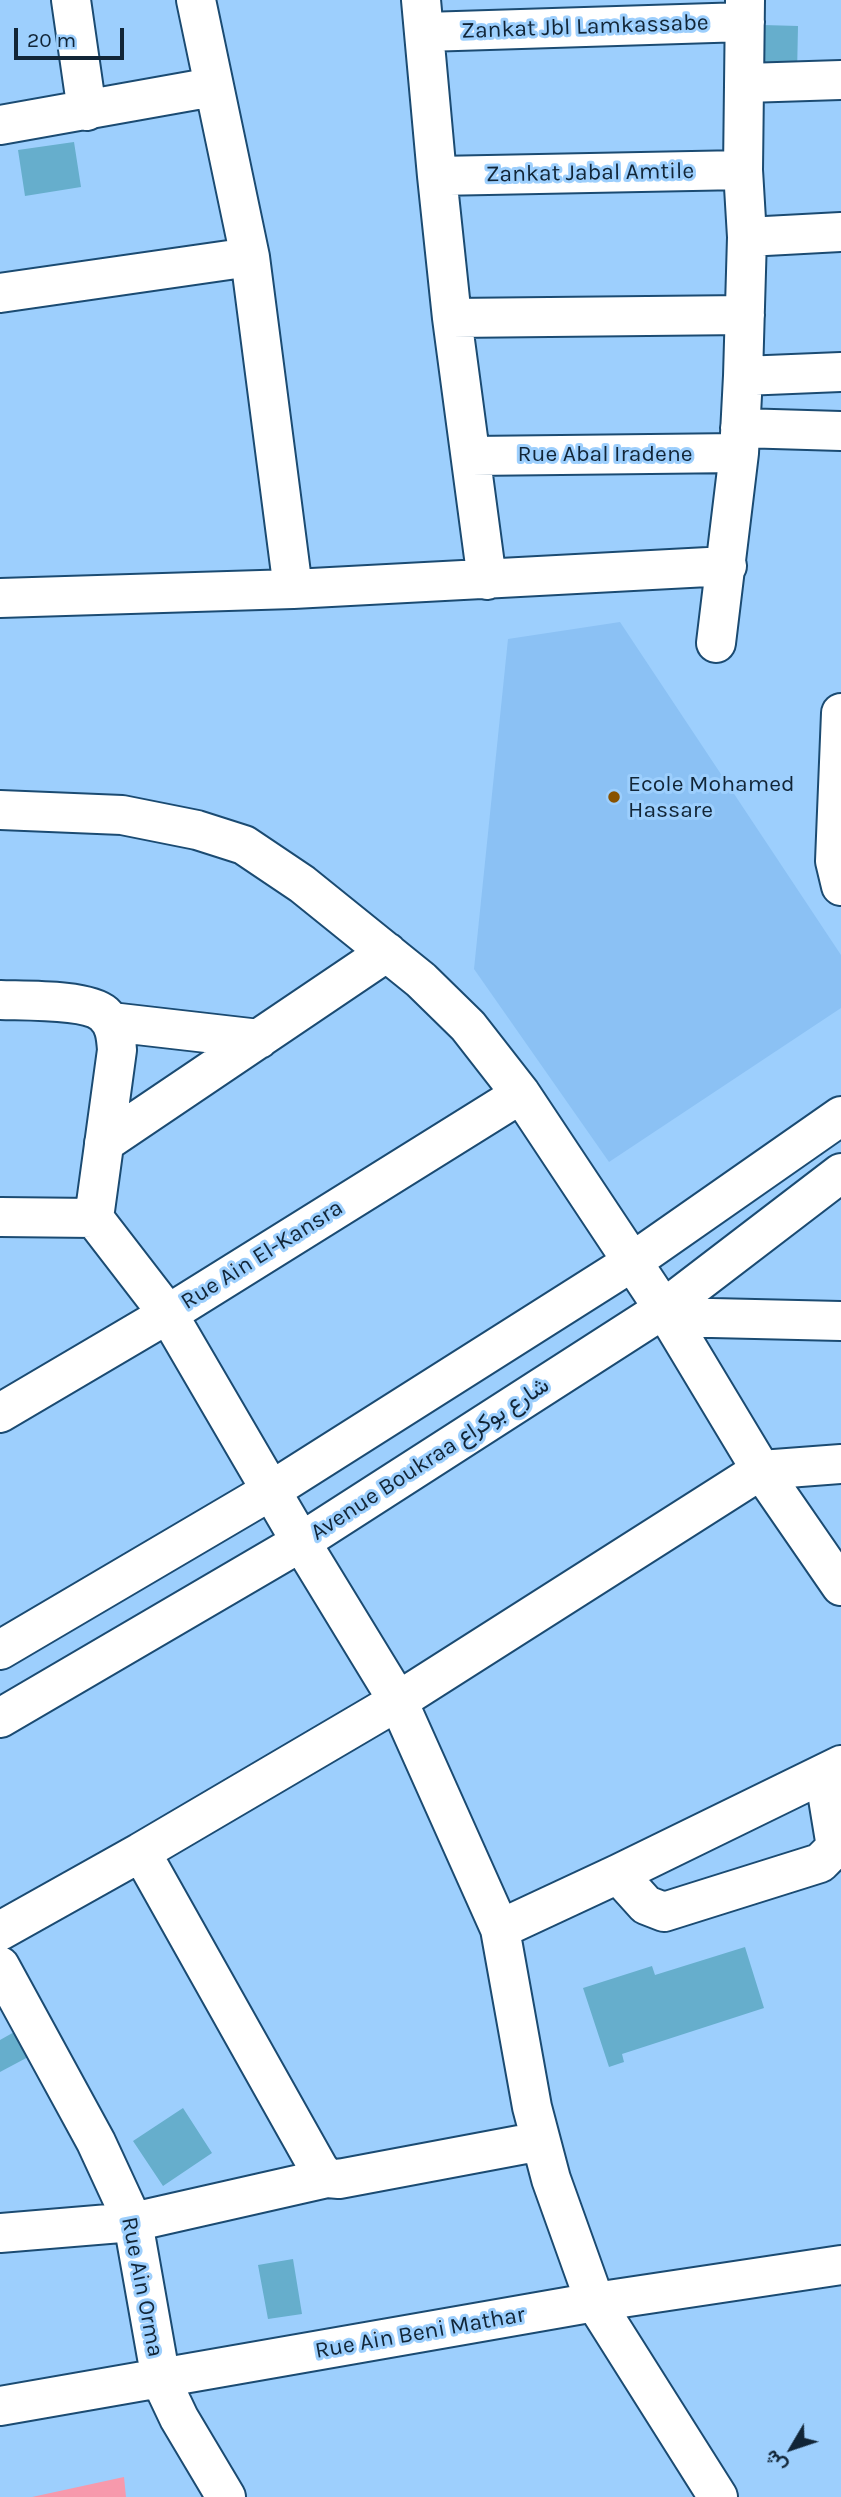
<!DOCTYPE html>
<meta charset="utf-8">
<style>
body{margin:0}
#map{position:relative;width:841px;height:2497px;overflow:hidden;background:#9dcffd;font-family:Karla,Vazirmatn,sans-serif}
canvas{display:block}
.north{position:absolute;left:757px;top:2413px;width:70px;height:70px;-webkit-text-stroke:5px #9dcffd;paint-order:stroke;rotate:231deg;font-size:19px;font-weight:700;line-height:28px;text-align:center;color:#112537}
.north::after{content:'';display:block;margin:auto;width:24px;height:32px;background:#112537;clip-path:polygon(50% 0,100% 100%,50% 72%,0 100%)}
.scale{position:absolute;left:14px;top:28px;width:110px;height:32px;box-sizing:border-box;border:4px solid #112537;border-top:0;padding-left:9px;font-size:21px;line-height:24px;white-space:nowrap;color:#112537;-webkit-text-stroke:5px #9dcffd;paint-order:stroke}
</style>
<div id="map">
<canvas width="841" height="2497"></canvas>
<div class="north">ش</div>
<div class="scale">20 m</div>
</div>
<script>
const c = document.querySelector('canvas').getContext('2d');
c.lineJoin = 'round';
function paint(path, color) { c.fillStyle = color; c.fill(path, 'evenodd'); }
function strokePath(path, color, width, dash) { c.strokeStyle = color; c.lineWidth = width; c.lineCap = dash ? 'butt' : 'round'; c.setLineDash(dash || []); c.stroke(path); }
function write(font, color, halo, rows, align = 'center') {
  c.font = font + ' Karla,Vazirmatn,sans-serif'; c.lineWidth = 6; c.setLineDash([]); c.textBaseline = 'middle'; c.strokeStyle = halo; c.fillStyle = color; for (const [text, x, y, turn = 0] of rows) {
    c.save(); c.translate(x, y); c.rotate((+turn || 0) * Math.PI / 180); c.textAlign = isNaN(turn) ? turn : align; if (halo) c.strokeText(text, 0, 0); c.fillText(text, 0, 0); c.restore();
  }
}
paint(new Path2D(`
 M 620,622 L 841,955 L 841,1008 L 609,1162 L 474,969 L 508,639 Z`), '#8bc1f4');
paint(new Path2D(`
 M 124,2477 L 126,2497 L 32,2497 Z`), '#f799ac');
paint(new Path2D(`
 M 763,25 L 798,26 L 797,75 L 763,75 Z
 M 74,142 L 81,187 L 25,196 L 18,150 Z
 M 745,1947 L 764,2008 L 622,2054 L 624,2062 L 609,2067 L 583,1988 L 652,1966 L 655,1975 Z
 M 16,2031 L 30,2056 L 0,2072 L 0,2040 Z
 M 183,2108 L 212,2153 L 163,2186 L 133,2141 Z
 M 293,2259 L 302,2314 L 268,2319 L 258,2265 Z`), '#66aecc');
const minor = new Path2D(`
 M 71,0 L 87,111
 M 196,0 L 250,257 L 293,589
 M 421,0 L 437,176 L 452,318 L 487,580
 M 425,32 L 745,22
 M 746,83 L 841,80
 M 0,125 L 213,87
 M 437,176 L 743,170
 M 747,237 L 841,232
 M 0,293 L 250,257
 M 452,318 L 745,315
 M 743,376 L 841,372
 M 740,428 L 841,431
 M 472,456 L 739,453
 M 0,598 L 293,589 L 727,566
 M 716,643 L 739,453 L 743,376 L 747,237 L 743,170 L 745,0
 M 841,713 L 835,861 L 841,886
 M 0,810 L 122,815 L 197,830 L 244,845 L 302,884 L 421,980 L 468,1026 L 521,1094 L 669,1317 L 761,1470 L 841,1586
 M 0,1000 C 23,1001 87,999 104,1014 C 115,1024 116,1036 117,1050 L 94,1218
 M 111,1022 L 259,1039
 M 104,1143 L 387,952
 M 0,1217 L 94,1218 L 168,1314 L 301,1542 L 398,1701 L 500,1929 L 532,2107 L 551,2179 L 595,2302 L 718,2497
 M 669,1317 L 841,1321
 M 0,1413 L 168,1314 L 521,1094
 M 0,1650 L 272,1490 L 632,1262 L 841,1116
 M 0,1718 L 301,1542 L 662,1310 L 841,1173
 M 618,1874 L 646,1905 L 664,1912 L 820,1863 L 836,1847 L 824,1774
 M 500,1929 L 618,1874 L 841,1765
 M 0,1931 L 141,1852
 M 0,1966 L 96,2142 L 133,2222 L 161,2380 L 179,2418 L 226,2497
 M 541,2141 L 339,2179 L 327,2178 L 319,2169 L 141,1852 L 398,1701 L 761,1470 L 841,1464
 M 0,2233 L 133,2222 L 327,2178
 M 0,2406 L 595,2302 L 841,2265`);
strokePath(minor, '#1b4b72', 42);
strokePath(minor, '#fff', 38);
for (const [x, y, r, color] of [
 [614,797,7,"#885200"]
]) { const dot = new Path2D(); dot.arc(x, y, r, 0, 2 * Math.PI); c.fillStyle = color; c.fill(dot); strokePath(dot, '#9dcffd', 2.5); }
write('23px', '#112537', '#9dcffd', [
 ["Zankat Jbl Lamkassabe",585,27,-2],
 ["Zankat Jabal Amtile",590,173,-1],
 ["Rue Abal Iradene",605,454],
 ["Rue Ain El-Kansra",262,1255,-32],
 ["Avenue Boukraa شارع بوكراع",430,1459,-33],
 ["Rue Ain Orma",142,2287,79],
 ["Rue Ain Beni Mathar",420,2333,-10]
]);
write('23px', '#112537', '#9dcffd', [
 ["Ecole Mohamed",628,784],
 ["Hassare",628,810]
], 'left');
</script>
